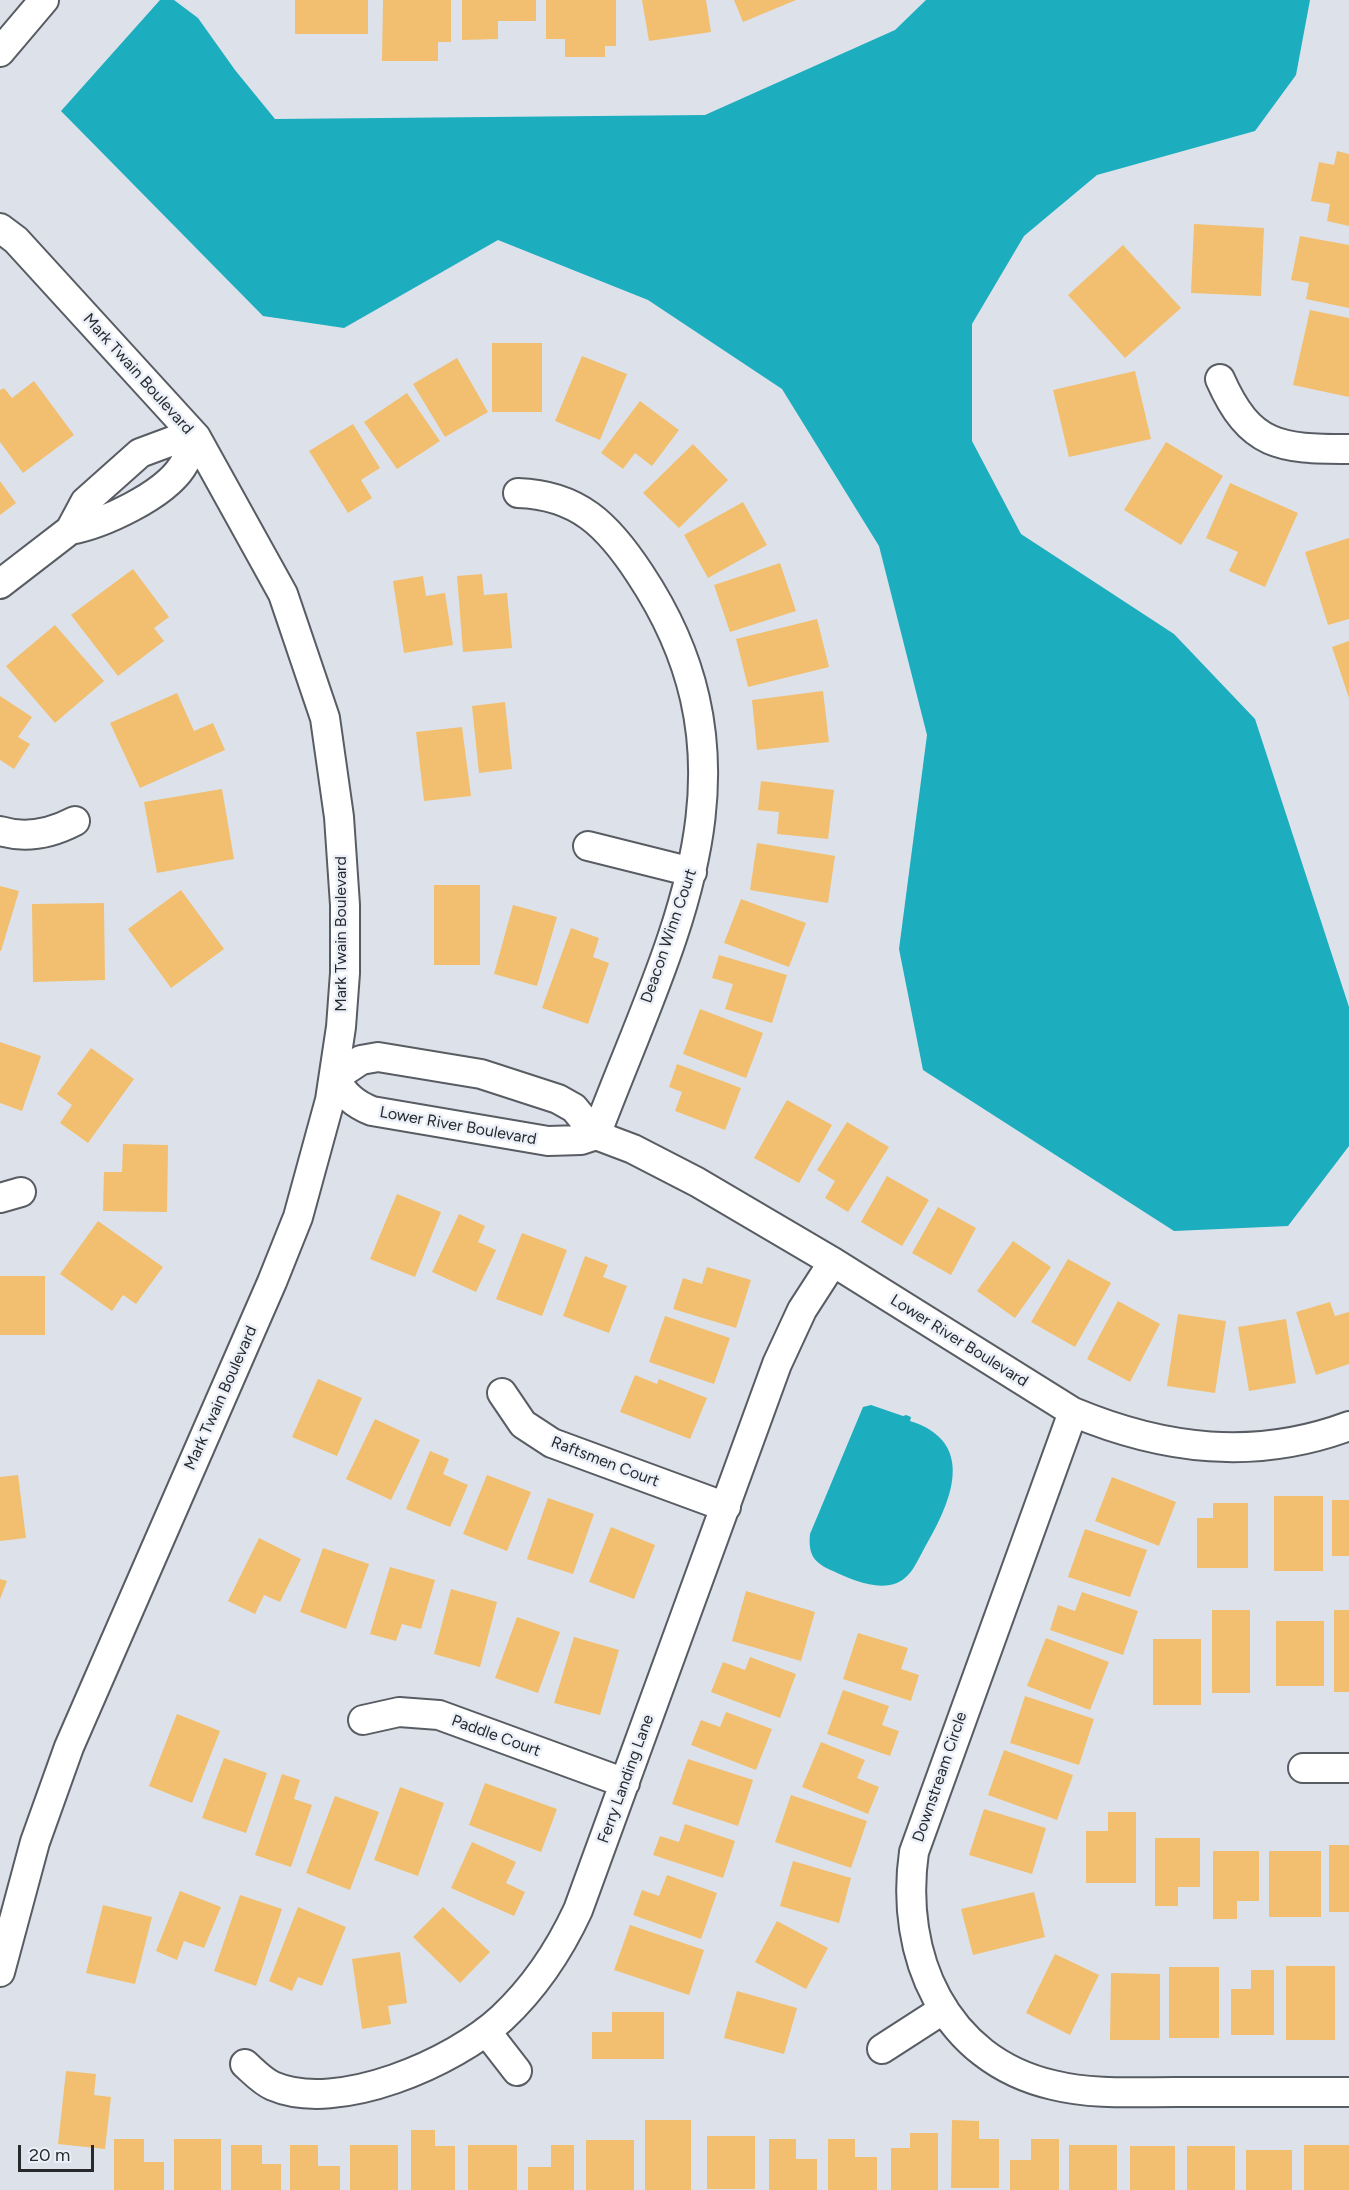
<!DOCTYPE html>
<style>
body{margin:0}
#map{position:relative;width:1349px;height:2190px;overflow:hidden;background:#dde2ea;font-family:Figtree,sans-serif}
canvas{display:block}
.scale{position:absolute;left:18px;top:2145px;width:76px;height:27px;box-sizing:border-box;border:3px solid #27292c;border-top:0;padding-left:8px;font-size:18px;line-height:21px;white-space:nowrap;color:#27292c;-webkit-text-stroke:4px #eaeff8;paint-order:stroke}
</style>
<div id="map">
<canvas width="1349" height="2190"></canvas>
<div class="scale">20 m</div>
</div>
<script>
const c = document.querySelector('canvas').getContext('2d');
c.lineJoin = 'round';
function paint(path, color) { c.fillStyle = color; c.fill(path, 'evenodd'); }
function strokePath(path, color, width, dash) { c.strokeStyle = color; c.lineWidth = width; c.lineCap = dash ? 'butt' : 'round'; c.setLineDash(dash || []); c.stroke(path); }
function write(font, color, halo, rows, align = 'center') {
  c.font = font + ' Figtree,sans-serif'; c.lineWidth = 5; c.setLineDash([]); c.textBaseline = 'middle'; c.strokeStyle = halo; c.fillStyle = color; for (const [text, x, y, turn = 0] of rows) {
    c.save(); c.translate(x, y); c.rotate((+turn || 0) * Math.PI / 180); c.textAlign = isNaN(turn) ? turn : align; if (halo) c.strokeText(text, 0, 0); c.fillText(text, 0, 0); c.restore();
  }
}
paint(new Path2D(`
 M 160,0 L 174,0 L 198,18 L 235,70 L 275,119 L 705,115 L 895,30 L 926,0 L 1310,0 L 1296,75 L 1255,131 L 1097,175 L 1024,236 L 972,324 L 972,441 L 1021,534 L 1174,634 L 1255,719 L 1349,1007 L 1349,1146 L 1288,1226 L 1174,1231 L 923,1070 L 899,949 L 927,735 L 879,546 L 782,389 L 648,300 L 498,240 L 344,328 L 263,316 L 61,111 Z
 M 871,1405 L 903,1416 L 906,1415 L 911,1417 L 910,1421 C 977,1442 952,1501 925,1547 C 917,1561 911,1579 894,1584 C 875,1590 850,1579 833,1571 C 814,1563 808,1555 810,1534 L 863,1407 Z`), '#1cadbe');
paint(new Path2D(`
 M 295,0 L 368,0 L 368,34 L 295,34 Z
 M 383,0 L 451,0 L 451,42 L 438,42 L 438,61 L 382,61 Z
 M 462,0 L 536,0 L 536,21 L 498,21 L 498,39 L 462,40 Z
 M 546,0 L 616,0 L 616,46 L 605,46 L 605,57 L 565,57 L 565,39 L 546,39 Z
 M 642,0 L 706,0 L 711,32 L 649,41 Z
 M 734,0 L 796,0 L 743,22 Z
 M 1337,151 L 1349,154 L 1349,226 L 1327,221 L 1330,204 L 1311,201 L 1319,162 L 1334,165 Z
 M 1194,224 L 1264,228 L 1261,296 L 1191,293 Z
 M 1300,236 L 1349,245 L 1349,308 L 1306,299 L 1309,283 L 1291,280 Z
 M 1123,245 L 1181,308 L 1125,358 L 1068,295 Z
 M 1310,310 L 1349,318 L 1349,397 L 1293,385 Z
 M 492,343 L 542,343 L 542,412 L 492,412 Z
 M 582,356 L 627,374 L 600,440 L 555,421 Z
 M 457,358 L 488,412 L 445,437 L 413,384 Z
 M 1135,371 L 1151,439 L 1069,457 L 1053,390 Z
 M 34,381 L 74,435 L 23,473 L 0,442 L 0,390 L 4,388 L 12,398 Z
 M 407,393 L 440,441 L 397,469 L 364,422 Z
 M 640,401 L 679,430 L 652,466 L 635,453 L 623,469 L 601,453 Z
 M 353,424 L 380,468 L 361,480 L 372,498 L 348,513 L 309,451 Z
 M 1166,442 L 1223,476 L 1181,545 L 1124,510 Z
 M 693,444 L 728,480 L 679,528 L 643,493 Z
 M 0,481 L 16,503 L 0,515 Z
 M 1230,483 L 1298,513 L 1265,587 L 1229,571 L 1238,552 L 1206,538 Z
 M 743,502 L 767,545 L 708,578 L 684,535 Z
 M 1349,538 L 1349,619 L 1328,625 L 1305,552 Z
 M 780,563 L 796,611 L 730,632 L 714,585 Z
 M 133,569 L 169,617 L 154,628 L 164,641 L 118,676 L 71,615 Z
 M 482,574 L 484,595 L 507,593 L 512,648 L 463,652 L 457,576 Z
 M 423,576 L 426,596 L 445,593 L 453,645 L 404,653 L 393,581 Z
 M 817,619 L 829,667 L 748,687 L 736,639 Z
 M 55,625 L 104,681 L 55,723 L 6,666 Z
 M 1349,641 L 1349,698 L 1332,647 Z
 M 823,691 L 829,742 L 757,750 L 752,700 Z
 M 177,693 L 194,731 L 213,723 L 225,750 L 140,788 L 110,723 Z
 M 0,696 L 32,717 L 18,737 L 30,744 L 14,769 L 0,760 Z
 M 505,702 L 512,769 L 479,773 L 472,706 Z
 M 462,727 L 471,796 L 424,801 L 416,732 Z
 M 761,781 L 834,790 L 828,839 L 777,834 L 779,812 L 758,810 Z
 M 222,789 L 234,859 L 157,873 L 144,802 Z
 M 757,843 L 835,856 L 828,903 L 750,890 Z
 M 434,885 L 480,885 L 480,965 L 434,965 Z
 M 0,886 L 19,891 L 1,951 L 0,951 Z
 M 181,890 L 224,949 L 171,988 L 128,929 Z
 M 741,899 L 806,923 L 789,967 L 724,943 Z
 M 104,903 L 105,980 L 33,982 L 32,904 Z
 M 513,905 L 557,917 L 537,986 L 494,974 Z
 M 571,928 L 599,938 L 593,957 L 609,963 L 588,1024 L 542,1008 Z
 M 719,955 L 787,975 L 772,1023 L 725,1009 L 733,984 L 712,978 Z
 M 700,1009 L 763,1033 L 746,1078 L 683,1054 Z
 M 0,1042 L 41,1056 L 22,1111 L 0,1103 Z
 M 91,1048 L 134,1079 L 88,1143 L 60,1123 L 72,1105 L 57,1094 Z
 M 677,1064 L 741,1088 L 725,1130 L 675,1111 L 682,1092 L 669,1087 Z
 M 787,1100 L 832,1125 L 799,1183 L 754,1158 Z
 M 847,1122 L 889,1147 L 848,1212 L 825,1198 L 835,1181 L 817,1170 Z
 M 123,1144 L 168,1145 L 167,1212 L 103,1211 L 104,1172 L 122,1172 Z
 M 887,1176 L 929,1200 L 902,1246 L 861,1222 Z
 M 397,1194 L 441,1212 L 415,1277 L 370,1259 Z
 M 938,1207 L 976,1228 L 951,1275 L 912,1253 Z
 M 459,1214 L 485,1226 L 478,1242 L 496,1250 L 476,1292 L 432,1272 Z
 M 98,1221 L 163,1267 L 136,1304 L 123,1295 L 112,1311 L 60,1274 Z
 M 522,1233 L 567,1250 L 542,1316 L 496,1299 Z
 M 1013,1241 L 1051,1267 L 1015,1318 L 977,1291 Z
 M 585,1256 L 608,1265 L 603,1277 L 627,1286 L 609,1333 L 563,1316 Z
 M 1068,1259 L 1111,1283 L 1075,1347 L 1031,1322 Z
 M 707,1267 L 751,1280 L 736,1328 L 673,1309 L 683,1278 L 702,1284 Z
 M 0,1276 L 45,1276 L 45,1335 L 0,1335 Z
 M 1118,1301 L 1160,1324 L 1130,1382 L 1087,1359 Z
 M 1330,1302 L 1335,1316 L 1349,1312 L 1349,1364 L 1316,1375 L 1296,1312 Z
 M 1178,1314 L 1226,1321 L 1215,1393 L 1167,1386 Z
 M 665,1316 L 730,1338 L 714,1384 L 649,1362 Z
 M 1286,1319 L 1296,1383 L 1249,1391 L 1238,1327 Z
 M 635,1375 L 657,1384 L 659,1379 L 707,1398 L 690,1439 L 620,1412 Z
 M 318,1379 L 362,1398 L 337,1456 L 292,1437 Z
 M 375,1419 L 420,1440 L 391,1500 L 346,1479 Z
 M 430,1451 L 449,1459 L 443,1474 L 468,1485 L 450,1527 L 406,1509 Z
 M 18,1475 L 26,1538 L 0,1541 L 0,1477 Z
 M 487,1475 L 531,1492 L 507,1551 L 463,1534 Z
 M 1112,1477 L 1176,1502 L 1159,1546 L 1095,1521 Z
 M 1274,1496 L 1323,1496 L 1323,1571 L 1274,1571 Z
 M 548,1498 L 594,1514 L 573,1574 L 527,1559 Z
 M 1332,1500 L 1349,1500 L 1349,1556 L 1332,1556 Z
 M 1213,1503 L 1248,1503 L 1248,1568 L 1197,1568 L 1197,1518 L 1213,1518 Z
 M 611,1527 L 655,1545 L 634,1599 L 589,1582 Z
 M 1085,1529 L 1147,1550 L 1130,1597 L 1068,1577 Z
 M 259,1538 L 301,1559 L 280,1602 L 264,1595 L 255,1614 L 228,1601 Z
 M 323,1548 L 369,1564 L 346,1629 L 300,1612 Z
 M 390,1567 L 435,1580 L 421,1629 L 402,1624 L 396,1641 L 370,1634 Z
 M 0,1579 L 7,1581 L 0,1599 Z
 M 451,1589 L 497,1602 L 480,1667 L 434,1654 Z
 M 746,1591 L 815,1612 L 801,1661 L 732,1641 Z
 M 1082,1592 L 1138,1611 L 1123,1655 L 1050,1630 L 1058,1605 L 1075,1611 Z
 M 1212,1610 L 1250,1610 L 1250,1693 L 1212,1693 Z
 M 1334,1610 L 1349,1610 L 1349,1692 L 1334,1692 Z
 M 517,1617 L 560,1632 L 538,1693 L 495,1678 Z
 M 1276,1621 L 1324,1621 L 1324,1686 L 1276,1686 Z
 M 858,1633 L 908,1648 L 901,1669 L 919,1675 L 911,1701 L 843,1679 Z
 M 574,1637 L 619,1650 L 600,1715 L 554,1703 Z
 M 1046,1638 L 1109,1662 L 1090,1710 L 1027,1686 Z
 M 1153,1639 L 1201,1639 L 1201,1705 L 1153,1705 Z
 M 750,1657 L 796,1674 L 780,1718 L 711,1692 L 723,1662 L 745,1670 Z
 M 843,1690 L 889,1706 L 882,1725 L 899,1731 L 890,1756 L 827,1734 Z
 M 1025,1696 L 1094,1719 L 1079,1765 L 1010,1743 Z
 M 726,1712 L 772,1729 L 756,1770 L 691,1745 L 701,1720 L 720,1727 Z
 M 177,1714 L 220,1731 L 192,1803 L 149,1786 Z
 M 821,1742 L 865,1760 L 857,1778 L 879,1787 L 868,1814 L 802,1787 Z
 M 1004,1750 L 1073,1775 L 1057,1820 L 988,1795 Z
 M 224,1758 L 267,1773 L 246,1833 L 202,1818 Z
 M 688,1759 L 753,1780 L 738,1826 L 672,1804 Z
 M 282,1774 L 300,1780 L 294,1799 L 312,1805 L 291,1867 L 255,1855 Z
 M 485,1783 L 557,1809 L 541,1852 L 469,1825 Z
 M 400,1787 L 444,1803 L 418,1876 L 374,1860 Z
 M 791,1795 L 867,1821 L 851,1868 L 775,1842 Z
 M 335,1796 L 379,1812 L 350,1890 L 306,1873 Z
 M 984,1809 L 1046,1828 L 1032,1874 L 969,1855 Z
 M 1108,1812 L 1136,1812 L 1136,1883 L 1086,1883 L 1086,1831 L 1108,1831 Z
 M 685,1824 L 735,1841 L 723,1878 L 653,1855 L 660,1836 L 679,1842 Z
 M 1155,1838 L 1200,1838 L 1200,1887 L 1178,1887 L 1178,1906 L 1155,1906 Z
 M 472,1842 L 516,1862 L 506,1883 L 525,1892 L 514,1916 L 451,1888 Z
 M 1329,1845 L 1349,1845 L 1349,1912 L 1329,1912 Z
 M 1213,1851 L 1259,1851 L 1259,1901 L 1237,1901 L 1237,1919 L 1213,1919 Z
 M 1269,1851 L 1321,1851 L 1321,1917 L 1269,1917 Z
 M 793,1861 L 851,1878 L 839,1923 L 780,1906 Z
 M 667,1875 L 717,1893 L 701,1939 L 633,1915 L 642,1890 L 659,1896 Z
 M 180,1891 L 221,1907 L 204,1948 L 184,1941 L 177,1960 L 156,1951 Z
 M 1034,1892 L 1045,1937 L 973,1955 L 961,1909 Z
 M 240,1895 L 282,1909 L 256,1986 L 214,1971 Z
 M 103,1905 L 152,1917 L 135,1984 L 86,1973 Z
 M 298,1907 L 346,1927 L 322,1986 L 298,1977 L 292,1991 L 269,1981 Z
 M 443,1907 L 490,1952 L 460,1983 L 413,1937 Z
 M 777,1921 L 828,1948 L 806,1989 L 755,1962 Z
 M 630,1925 L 704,1950 L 689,1995 L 614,1970 Z
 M 400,1952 L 407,2003 L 388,2006 L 391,2024 L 362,2029 L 352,1959 Z
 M 1055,1954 L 1099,1975 L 1070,2035 L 1026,2013 Z
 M 1286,1966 L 1335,1966 L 1335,2040 L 1286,2040 Z
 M 1169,1967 L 1219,1967 L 1219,2038 L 1169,2038 Z
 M 1251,1970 L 1274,1970 L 1274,2035 L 1231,2035 L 1231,1989 L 1251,1989 Z
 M 1111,1973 L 1160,1974 L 1160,2040 L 1110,2040 Z
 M 737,1991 L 797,2008 L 784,2054 L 724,2038 Z
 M 612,2012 L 664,2012 L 664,2059 L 592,2059 L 592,2032 L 612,2032 Z
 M 66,2071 L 96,2074 L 94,2095 L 111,2097 L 105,2149 L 58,2144 Z
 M 645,2120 L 691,2120 L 691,2190 L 645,2190 Z
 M 952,2120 L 979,2121 L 979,2139 L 999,2139 L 999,2188 L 951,2188 Z
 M 411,2130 L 435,2130 L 435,2146 L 455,2146 L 455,2190 L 411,2190 Z
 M 910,2133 L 938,2133 L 938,2190 L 891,2190 L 891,2148 L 910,2148 Z
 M 707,2136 L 755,2136 L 755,2189 L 707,2189 Z
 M 114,2139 L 144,2139 L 144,2162 L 164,2162 L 164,2190 L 114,2190 Z
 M 174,2139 L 221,2139 L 221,2190 L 174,2190 Z
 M 769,2139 L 796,2139 L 796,2159 L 817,2159 L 817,2190 L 769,2190 Z
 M 828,2139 L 855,2139 L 855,2157 L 877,2157 L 877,2190 L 828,2190 Z
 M 1031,2139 L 1059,2139 L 1059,2190 L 1010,2190 L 1010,2160 L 1031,2160 Z
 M 586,2140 L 634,2140 L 634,2190 L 586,2190 Z
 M 231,2145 L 262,2145 L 262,2164 L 281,2164 L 281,2190 L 231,2190 Z
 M 290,2145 L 318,2145 L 318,2166 L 340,2166 L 340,2190 L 290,2190 Z
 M 350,2145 L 398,2145 L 398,2190 L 350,2190 Z
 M 468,2145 L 517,2145 L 517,2190 L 468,2190 Z
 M 551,2145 L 574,2145 L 574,2190 L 528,2190 L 528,2167 L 551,2167 Z
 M 1069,2145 L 1117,2145 L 1117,2190 L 1069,2190 Z
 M 1304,2145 L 1349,2145 L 1349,2190 L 1304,2190 Z
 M 1130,2146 L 1175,2146 L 1175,2190 L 1130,2190 Z
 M 1187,2146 L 1235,2146 L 1235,2190 L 1187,2190 Z
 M 1246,2150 L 1292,2150 L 1292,2190 L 1246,2190 Z`), '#f1bf6f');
const minor = new Path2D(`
 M 0,52 L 44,0
 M 0,228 L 16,240 L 196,437 L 283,594 L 325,718 L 339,817 L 345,905 L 345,973 L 341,1027 L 330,1100 L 298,1217 L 272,1282 L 69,1747 L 35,1842 L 0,1972
 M 1220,379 C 1250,447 1280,449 1349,449
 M 518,493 C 578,495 608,525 640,574 C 771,771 669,941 596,1135
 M 0,584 L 70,530 L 85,502 L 140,453 L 175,440 L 196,437 C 192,448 188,458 182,467 C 163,496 103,524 70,530
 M 0,831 C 26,839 52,833 75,821
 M 588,846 L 692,872
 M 596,1135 L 581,1140 L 548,1141 L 372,1111 C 354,1104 345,1095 334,1078 L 361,1060 L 378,1057 L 481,1074 L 558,1099 L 574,1108 L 596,1135 L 633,1149 L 697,1182 L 833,1262 L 1073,1412 C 1164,1450 1255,1461 1349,1426
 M 0,1198 L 21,1192
 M 502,1393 L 523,1424 L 552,1443 L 726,1507
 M 1073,1412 L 914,1852 C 899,1955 944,2060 1053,2085 C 1093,2095 1135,2092 1176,2092 C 1234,2092 1291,2092 1349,2092
 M 363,1720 L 399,1712 L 439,1715 L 625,1783
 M 1303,1768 L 1349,1768
 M 486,2031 L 517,2071
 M 882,2049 L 944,2009
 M 245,2064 C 254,2072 262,2081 273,2086 C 338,2114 455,2062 502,2018 C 535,1987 559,1951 578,1910 L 777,1364 L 802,1310 L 833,1262`);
strokePath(minor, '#585c63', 32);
strokePath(minor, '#fff', 28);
write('16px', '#27292c', '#eaeff8', [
 ["Mark Twain Boulevard",138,374,48],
 ["Mark Twain Boulevard",341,934,-90],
 ["Deacon Winn Court",669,936,-71],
 ["Lower River Boulevard",458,1126,10],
 ["Lower River Boulevard",959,1341,32],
 ["Mark Twain Boulevard",221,1398,-66],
 ["Raftsmen Court",605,1462,21],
 ["Paddle Court",496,1736,20],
 ["Downstream Circle",940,1777,-71],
 ["Ferry Landing Lane",626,1779,-70]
]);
</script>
